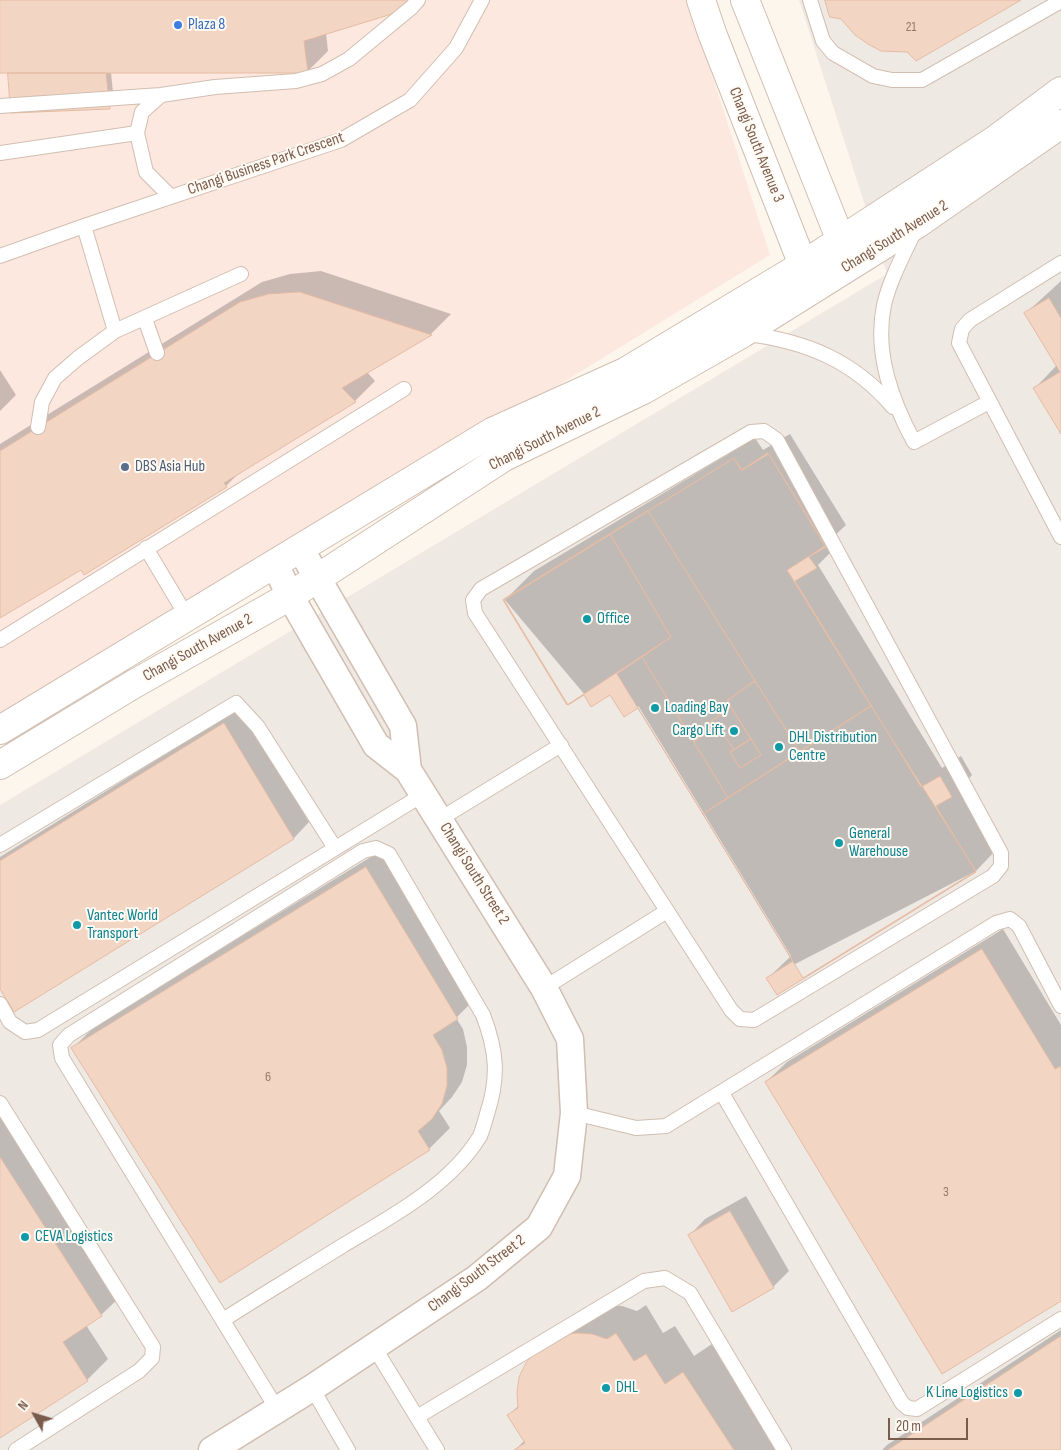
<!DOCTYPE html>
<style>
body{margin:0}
#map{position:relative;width:1061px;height:1450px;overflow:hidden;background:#fdf6ec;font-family:"Sofia Sans Condensed",sans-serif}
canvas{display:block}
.north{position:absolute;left:10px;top:1390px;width:50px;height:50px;-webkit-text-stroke:4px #fffaf3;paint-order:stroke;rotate:309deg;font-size:14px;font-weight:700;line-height:20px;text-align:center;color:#7a5c4d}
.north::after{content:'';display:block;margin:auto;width:18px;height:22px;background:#7a5c4d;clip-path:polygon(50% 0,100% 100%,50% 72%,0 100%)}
.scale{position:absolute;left:888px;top:1418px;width:80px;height:22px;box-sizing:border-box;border:2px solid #7a5c4d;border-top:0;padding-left:6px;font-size:15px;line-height:18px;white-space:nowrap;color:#7a5c4d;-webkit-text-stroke:4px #fffaf3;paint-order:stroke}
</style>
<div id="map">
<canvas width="1061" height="1450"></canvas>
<div class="north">N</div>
<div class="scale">20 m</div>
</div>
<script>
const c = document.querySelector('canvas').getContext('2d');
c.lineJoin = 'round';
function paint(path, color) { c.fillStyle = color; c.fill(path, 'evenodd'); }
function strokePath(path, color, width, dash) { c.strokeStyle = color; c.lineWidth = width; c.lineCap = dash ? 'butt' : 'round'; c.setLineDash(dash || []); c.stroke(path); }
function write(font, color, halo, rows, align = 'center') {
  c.font = font + ' "Sofia Sans Condensed",sans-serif'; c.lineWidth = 4; c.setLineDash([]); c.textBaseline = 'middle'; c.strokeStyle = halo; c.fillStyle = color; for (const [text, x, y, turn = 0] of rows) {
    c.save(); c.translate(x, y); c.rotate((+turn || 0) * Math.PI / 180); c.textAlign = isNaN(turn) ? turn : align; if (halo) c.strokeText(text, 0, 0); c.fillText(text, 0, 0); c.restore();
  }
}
paint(new Path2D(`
 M 0,0 L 688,0 L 770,255 L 0,729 Z`), '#fde8e0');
paint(new Path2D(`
 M 799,0 L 1061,0 L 1061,1450 L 0,1450 L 0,805 L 887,274 Z`), '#efe9e4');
paint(new Path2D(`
 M 0,0 L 326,33 L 328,51 L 307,72 L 111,72 L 114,103 L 109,107 L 10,74 L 0,67 Z
 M 321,271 L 451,314 L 431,334 L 367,372 L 375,381 L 355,401 L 242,470 L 226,486 L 0,616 L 0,444 L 262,282 L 290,274 Z
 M 1061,281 L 1061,432 L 1035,388 L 1057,365 L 1026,313 Z
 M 0,370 L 16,395 L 0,411 Z
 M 790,434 L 846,525 L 831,539 L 836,547 L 818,565 L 942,768 L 961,756 L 972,775 L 959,789 L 996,850 L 976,871 L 768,978 L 791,956 L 639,707 L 611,694 L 585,695 L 505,600 L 534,571 L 755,438 L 763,450 Z
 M 240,708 L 309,822 L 294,838 L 14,1011 L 0,987 L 0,857 Z
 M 387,847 L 477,997 L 456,1018 L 463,1029 L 467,1047 L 467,1065 L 462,1082 L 452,1097 L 439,1111 L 450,1128 L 429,1149 L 73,1048 L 94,1027 Z
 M 1003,929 L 1061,1025 L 1061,1299 L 766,1082 L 787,1062 Z
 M 0,1105 L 122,1295 L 101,1315 L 86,1325 L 108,1359 L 87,1380 L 0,1437 Z
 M 746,1196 L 789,1271 L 773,1287 L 732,1311 L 690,1235 L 705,1219 Z
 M 607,1305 L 622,1306 L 637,1311 L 646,1305 L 663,1333 L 675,1326 L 694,1356 L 712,1344 L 781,1450 L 515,1450 L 525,1440 L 509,1415 L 519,1405 L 527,1364 Z
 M 1061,1330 L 1061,1450 L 882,1450 L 887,1445 Z`), '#0003');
const building = new Path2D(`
 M 0,0 L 411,0 L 408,9 L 304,41 L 308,73 L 0,73 Z
 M 825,0 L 1021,0 L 916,61 L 907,52 L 881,51 L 868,44 L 855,35 L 841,19 L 830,17 Z
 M 8,73 L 106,73 L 110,109 L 11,113 Z
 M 300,292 L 432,335 L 342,388 L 356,402 L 224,483 L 227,487 L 84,575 L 81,570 L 0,618 L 0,451 L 240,302 L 268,294 Z
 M 1049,298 L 1061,318 L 1061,434 L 1033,388 L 1060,372 L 1024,313 Z
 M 768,453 L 825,546 L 787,570 L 871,706 L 800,752 L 648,511 L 734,458 L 741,470 Z
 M 769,454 L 826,547 L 809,557 L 817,568 L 795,581 L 921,787 L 940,776 L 952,797 L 936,806 L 976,872 L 777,995 L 766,978 L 793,961 L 638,708 L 624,717 L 610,695 L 591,707 L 584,695 L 568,705 L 504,600 L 734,458 L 742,470 Z
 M 648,511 L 755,681 L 727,701 L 731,707 L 708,724 L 712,729 L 694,742 L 642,657 L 671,637 L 610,534 Z
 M 610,534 L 671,637 L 567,705 L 503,600 Z
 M 642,657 L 728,798 L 703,814 L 617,674 Z
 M 755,681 L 800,752 L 728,798 L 694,742 L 712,729 L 708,724 L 717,724 L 734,750 L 730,752 L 740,768 L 761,755 L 727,701 Z
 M 871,706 L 976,871 L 803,978 L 703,814 Z
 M 731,707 L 751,739 L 734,750 L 717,724 L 708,724 Z
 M 224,723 L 294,839 L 14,1012 L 0,989 L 0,861 Z
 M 751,739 L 761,755 L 740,768 L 730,752 Z
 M 366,867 L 458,1019 L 433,1035 L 442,1050 L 447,1068 L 447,1086 L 442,1104 L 432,1119 L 418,1131 L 430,1150 L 220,1283 L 71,1048 Z
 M 982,949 L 1055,1069 L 1061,1066 L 1061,1301 L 942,1374 L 765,1082 Z
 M 0,1157 L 102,1316 L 63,1342 L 88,1381 L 0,1438 Z
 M 730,1211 L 774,1288 L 732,1312 L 688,1235 Z
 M 577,1333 L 592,1334 L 607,1339 L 616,1333 L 634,1361 L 646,1354 L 665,1384 L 683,1372 L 734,1450 L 514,1450 L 525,1443 L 507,1415 L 518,1408 L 517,1393 L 519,1377 L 526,1363 L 535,1351 L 562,1335 Z
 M 1061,1336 L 1061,1450 L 888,1450 Z`);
paint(building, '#f3d5c3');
strokePath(building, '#e6bba3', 1);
const service = new Path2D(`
 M 810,0 L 823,41 L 833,53 L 873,76 L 892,80 L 922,80 L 1061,1
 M 161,95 L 142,112 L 137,133 L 146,172 L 171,197
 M 0,106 L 161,95 L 215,87 L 296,81 L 322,74 L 349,59 L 412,7 L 418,0
 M 0,153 L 137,133
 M 84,226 L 115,331
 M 915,230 C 904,254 890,279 884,305 C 874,353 892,401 914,442 L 989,402
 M 0,256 L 84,226 L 341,140 L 410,100 L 456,48 L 482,0
 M 1061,263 L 970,320 L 962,329 L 959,343 L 1061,537
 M 145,319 L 157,353
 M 747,334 C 806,341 854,361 893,407
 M 38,427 L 42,402 L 55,378 L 78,358 L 115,331 L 241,274
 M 764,431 L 777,440 L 1001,853 L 1001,866 L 993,876 L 754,1020 L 740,1019 L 731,1010 L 475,613 L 473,600 L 481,589 L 751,432 Z
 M 146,548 L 186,615
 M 0,640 L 404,389
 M 440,819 L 561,745
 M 0,845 L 236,703 L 258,727 L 335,848
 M 544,988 L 667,911
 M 0,1004 L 10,1022 L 25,1032 L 38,1030 L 424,794
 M 722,1093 L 902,1403 L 908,1408 L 917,1409 L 1061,1319
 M 0,1103 L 153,1347 L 152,1358 L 139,1371 L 16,1450
 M 574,1113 L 636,1128 L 666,1126 L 996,923 L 1010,919 L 1019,926 L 1061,1006
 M 223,1320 C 262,1295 302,1271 342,1246 C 390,1217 450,1186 480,1136 C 483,1129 485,1121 487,1114 C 499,1077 497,1051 483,1015 L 389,854 L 376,848 L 363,851 L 69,1035 L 60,1045 L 62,1058 L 277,1409
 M 374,1347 L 437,1450
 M 312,1388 L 348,1450
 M 417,1417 L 644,1281 L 665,1278 L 690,1293 L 784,1450`);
const minor = new Path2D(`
 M 300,548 L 403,726 L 408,770
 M 212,1450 L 312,1388 L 477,1278 L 539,1227 L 567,1176 L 574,1113 L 570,1039 L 544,988 L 408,770 L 376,745 L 290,596 L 275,564`);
const tertiary = new Path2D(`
 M 701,0 L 712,33 L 803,265 L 812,281
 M 745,0 L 847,256
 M 0,730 L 492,432 L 625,372 L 803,265 L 995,140 L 1061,91
 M 0,765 L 134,684 L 290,596 L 504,457 L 643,390 L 743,333 L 917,224 L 1061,124`);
strokePath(service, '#d1beb0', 16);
strokePath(minor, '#d1beb0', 29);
strokePath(tertiary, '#d1beb0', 30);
strokePath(service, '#fff', 14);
strokePath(minor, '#fff', 26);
strokePath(tertiary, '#fff', 28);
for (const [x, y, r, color] of [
 [178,25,5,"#3f7fe0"],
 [125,467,5,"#5c6f8a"],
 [587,619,5,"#0f9aa8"],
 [655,708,5,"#0f9aa8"],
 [734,731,5,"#0f9aa8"],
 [779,747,5,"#0f9aa8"],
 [839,843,5,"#0f9aa8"],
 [77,925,5,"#0f9aa8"],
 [25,1237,5,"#0f9aa8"],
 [606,1388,5,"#0f9aa8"],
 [1018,1393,5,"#0f9aa8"]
]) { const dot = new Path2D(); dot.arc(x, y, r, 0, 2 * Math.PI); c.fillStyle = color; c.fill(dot); strokePath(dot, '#fffaf3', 2); }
write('14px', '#987a6a', null, [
 ["21",911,27],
 ["6",268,1077],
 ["3",946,1192]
]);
write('16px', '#366cbe', '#fffaf3', [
 ["Plaza 8",188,25]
], 'left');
write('16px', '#7a5c4d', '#fffaf3', [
 ["Changi South Avenue 3",756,145,68],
 ["Changi Business Park Crescent",266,164,-19],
 ["Changi South Avenue 2",895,237,-32],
 ["Changi South Avenue 2",545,439,-27],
 ["Changi South Avenue 2",198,648,-29],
 ["Changi South Street 2",474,874,58],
 ["Changi South Street 2",477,1274,-37]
]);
write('16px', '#4e5e75', '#fffaf3', [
 ["DBS Asia Hub",135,467]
], 'left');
write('16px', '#0d838f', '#fffaf3', [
 ["Office",597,619],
 ["Loading Bay",665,708],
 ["Cargo Lift",724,731,"right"],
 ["DHL Distribution",789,738],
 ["Centre",789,756],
 ["General",849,834],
 ["Warehouse",849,852],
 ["Vantec World",87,916],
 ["Transport",87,934],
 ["CEVA Logistics",35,1237],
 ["DHL",616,1388],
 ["K Line Logistics",1008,1393,"right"]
], 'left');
</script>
